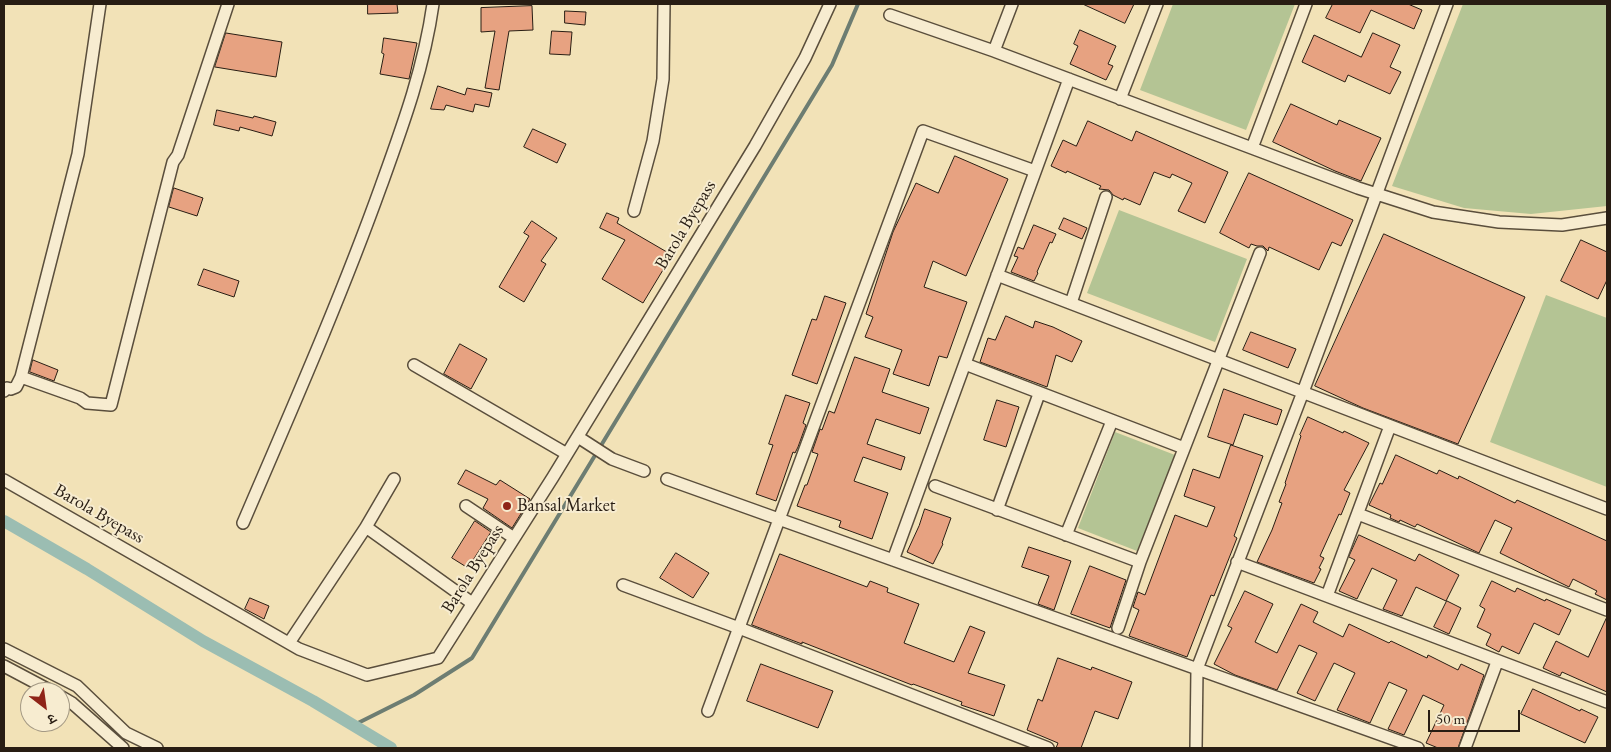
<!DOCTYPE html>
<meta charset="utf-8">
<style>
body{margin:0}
#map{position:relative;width:1611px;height:752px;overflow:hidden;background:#f2e2b7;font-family:"EB Garamond","Noto Serif Devanagari",serif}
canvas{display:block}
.frame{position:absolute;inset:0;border:5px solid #281d13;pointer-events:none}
.north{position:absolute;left:20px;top:682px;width:50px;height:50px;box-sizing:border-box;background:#f7ecd0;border:1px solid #a49984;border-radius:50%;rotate:150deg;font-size:14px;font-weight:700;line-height:20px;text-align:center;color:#281d13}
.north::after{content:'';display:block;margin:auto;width:18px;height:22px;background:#8f2418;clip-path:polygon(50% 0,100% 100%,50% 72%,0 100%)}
.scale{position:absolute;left:1428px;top:710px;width:92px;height:22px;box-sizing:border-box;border:2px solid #281d13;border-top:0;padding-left:6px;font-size:15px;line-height:18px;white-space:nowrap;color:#281d13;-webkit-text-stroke:4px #f7ecd0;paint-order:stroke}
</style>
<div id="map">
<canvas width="1611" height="752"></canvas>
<div class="frame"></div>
<div class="north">उ</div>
<div class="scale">50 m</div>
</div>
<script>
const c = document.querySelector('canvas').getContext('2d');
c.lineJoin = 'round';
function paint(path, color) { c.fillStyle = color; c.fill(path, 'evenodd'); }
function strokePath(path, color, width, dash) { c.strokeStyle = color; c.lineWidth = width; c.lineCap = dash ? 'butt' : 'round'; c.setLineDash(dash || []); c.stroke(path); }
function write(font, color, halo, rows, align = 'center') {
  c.font = font + ' "EB Garamond",serif'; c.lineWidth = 4; c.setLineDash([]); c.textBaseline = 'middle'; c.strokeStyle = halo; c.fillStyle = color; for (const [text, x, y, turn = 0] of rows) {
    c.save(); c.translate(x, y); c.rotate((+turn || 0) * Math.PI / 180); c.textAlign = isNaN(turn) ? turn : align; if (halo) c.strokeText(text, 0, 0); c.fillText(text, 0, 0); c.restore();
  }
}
paint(new Path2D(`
 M 1173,4 L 1295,4 L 1246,130 L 1140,90 Z
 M 1463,4 L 1607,4 L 1607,206 L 1531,214 L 1464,208 L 1392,186 Z
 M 1119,210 L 1247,259 L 1215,342 L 1087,293 Z
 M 1546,295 L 1607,318 L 1607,487 L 1490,442 Z
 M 1115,432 L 1175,455 L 1137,551 L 1078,528 Z`), '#b4c494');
strokePath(new Path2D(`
 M 354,725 L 414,695 L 472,658 L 832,65 L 858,4`), '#6d7d72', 4);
strokePath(new Path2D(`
 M 4,521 L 87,569 L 203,641 L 313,701 L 391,748`), '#9bbdb2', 12);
const building = new Path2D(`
 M 368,4 L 397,4 L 398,13 L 368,14 Z
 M 1083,4 L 1134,4 L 1125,23 Z
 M 1333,4 L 1408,4 L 1422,10 L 1414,29 L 1371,10 L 1360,33 L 1326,18 Z
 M 532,6 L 533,30 L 509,31 L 499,90 L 485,88 L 495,31 L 481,32 L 481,8 Z
 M 565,11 L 586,12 L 585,25 L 565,23 Z
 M 1080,30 L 1116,46 L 1108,64 L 1113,66 L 1106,80 L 1070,64 L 1078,46 L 1074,44 Z
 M 552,31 L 572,32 L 570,55 L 550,54 Z
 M 226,33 L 282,42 L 276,77 L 215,67 Z
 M 1373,33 L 1400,45 L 1390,67 L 1401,72 L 1390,94 L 1348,75 L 1345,82 L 1302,62 L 1314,35 L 1361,57 Z
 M 384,38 L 417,43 L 409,79 L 380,74 L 384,54 L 382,53 Z
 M 438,86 L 465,95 L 467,88 L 492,93 L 489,107 L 475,104 L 473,112 L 446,105 L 444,110 L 431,109 Z
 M 1291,104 L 1337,125 L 1339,120 L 1381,138 L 1361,181 L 1335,171 L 1273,142 Z
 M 217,110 L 253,118 L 254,116 L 276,122 L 272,136 L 240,127 L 239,131 L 214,125 Z
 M 1088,121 L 1132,141 L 1136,131 L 1228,172 L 1205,223 L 1178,211 L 1192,183 L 1172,174 L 1170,178 L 1154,172 L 1140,205 L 1124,198 L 1123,200 L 1113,195 L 1109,190 L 1099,189 L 1101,186 L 1067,171 L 1066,173 L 1051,166 L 1063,140 L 1076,146 Z
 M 533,129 L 566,144 L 557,163 L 524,147 Z
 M 955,156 L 1008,179 L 966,276 L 933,261 L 924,287 L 967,302 L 947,358 L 939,356 L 929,386 L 893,374 L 902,350 L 865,337 L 873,317 L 866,314 L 893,232 L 916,183 L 938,193 Z
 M 1249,173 L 1353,220 L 1341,246 L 1332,242 L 1319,270 L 1269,247 L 1268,251 L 1263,246 L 1257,246 L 1251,244 L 1249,248 L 1220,233 Z
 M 174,188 L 203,198 L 197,216 L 169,207 Z
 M 607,213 L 619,218 L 617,223 L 672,255 L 643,303 L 602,279 L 625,240 L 600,228 Z
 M 1064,218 L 1087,228 L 1082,239 L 1059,229 Z
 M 532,221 L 557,238 L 541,261 L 546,264 L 524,302 L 499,287 L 529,236 L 524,233 Z
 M 1034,225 L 1056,234 L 1052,243 L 1050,242 L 1037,272 L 1038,273 L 1034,281 L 1011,272 L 1018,257 L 1014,256 L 1018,247 L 1023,249 Z
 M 1384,234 L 1525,297 L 1458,444 L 1363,408 L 1315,386 Z
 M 1581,240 L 1607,252 L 1607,280 L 1598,299 L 1561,281 Z
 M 204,269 L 239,281 L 234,297 L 198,285 Z
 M 825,296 L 846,303 L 817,384 L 792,375 L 812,319 L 816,320 Z
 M 1006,316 L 1033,328 L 1035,321 L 1053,327 L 1082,341 L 1072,362 L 1056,355 L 1047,387 L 980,362 L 988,338 L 995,340 Z
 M 1251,332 L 1296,349 L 1288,368 L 1243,350 Z
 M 460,344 L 487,359 L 471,389 L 444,374 Z
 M 855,357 L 890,369 L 882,392 L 929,408 L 920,434 L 876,419 L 867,444 L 905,457 L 901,470 L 863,457 L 854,481 L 888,493 L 872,539 L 839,527 L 841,521 L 797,506 L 805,485 L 807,485 L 818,454 L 812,452 L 820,429 L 822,430 L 829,411 L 834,413 Z
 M 33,360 L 58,370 L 54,381 L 30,372 Z
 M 1224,389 L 1282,410 L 1277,425 L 1244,414 L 1233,445 L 1208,437 Z
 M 786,395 L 810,403 L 803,423 L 806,425 L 798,447 L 795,453 L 793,452 L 776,501 L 756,494 L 773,445 L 769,444 Z
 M 997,400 L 1019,407 L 1006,447 L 984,440 Z
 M 1308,417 L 1343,433 L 1344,431 L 1369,443 L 1344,490 L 1350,493 L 1341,515 L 1339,514 L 1320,556 L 1324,558 L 1319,568 L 1321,569 L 1314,583 L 1257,562 L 1272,530 L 1282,503 L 1279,502 L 1286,484 L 1285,483 L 1301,436 L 1300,435 Z
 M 1231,445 L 1263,456 L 1234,536 L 1237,538 L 1214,596 L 1211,595 L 1187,657 L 1129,636 L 1139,610 L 1133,607 L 1138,592 L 1145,595 L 1175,515 L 1207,527 L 1215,507 L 1184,496 L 1193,469 L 1219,478 Z
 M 1396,455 L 1437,474 L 1439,470 L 1458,479 L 1459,476 L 1515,503 L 1517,500 L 1607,541 L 1607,600 L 1595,594 L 1597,591 L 1573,579 L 1569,587 L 1500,553 L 1512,528 L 1495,520 L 1479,553 L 1417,524 L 1415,527 L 1400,520 L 1399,522 L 1390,518 L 1391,515 L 1369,505 L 1380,483 L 1382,484 Z
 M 466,470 L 496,485 L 500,480 L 530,499 L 512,528 L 483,508 L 488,499 L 458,484 Z
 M 925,509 L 951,518 L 942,543 L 943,544 L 933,564 L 907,552 L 919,526 Z
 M 475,521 L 491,532 L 468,568 L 452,558 Z
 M 1359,535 L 1415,561 L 1419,554 L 1459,575 L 1446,601 L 1416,587 L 1402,616 L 1383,609 L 1397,580 L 1372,568 L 1357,599 L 1339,591 L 1355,560 L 1349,557 Z
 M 1029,547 L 1071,561 L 1054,610 L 1038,604 L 1049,576 L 1022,567 Z
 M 676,553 L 709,573 L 693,598 L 660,578 Z
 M 780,554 L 867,587 L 870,581 L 888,588 L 887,592 L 919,604 L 904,643 L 954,662 L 970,626 L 985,632 L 968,673 L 1005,685 L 994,716 L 961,705 L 962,702 L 913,684 L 912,685 L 802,642 L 802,644 L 752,625 Z
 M 1090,566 L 1126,580 L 1110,628 L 1071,614 Z
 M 1492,581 L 1515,592 L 1517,588 L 1545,601 L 1546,599 L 1571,610 L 1559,635 L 1534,623 L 1519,654 L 1502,646 L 1499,652 L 1486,645 L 1491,634 L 1477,627 L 1485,609 L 1480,606 Z
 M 1245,591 L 1273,604 L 1255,642 L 1277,653 L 1301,604 L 1318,612 L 1313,622 L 1343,637 L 1349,624 L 1389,643 L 1391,641 L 1427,658 L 1428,655 L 1458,670 L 1461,664 L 1484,675 L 1458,748 L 1438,748 L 1426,743 L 1444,705 L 1423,695 L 1404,735 L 1388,729 L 1407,690 L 1389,682 L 1370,723 L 1337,710 L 1355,673 L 1334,663 L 1315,701 L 1297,693 L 1317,653 L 1299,645 L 1277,690 L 1235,675 L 1214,664 L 1232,628 L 1228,626 Z
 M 250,598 L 269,606 L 264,619 L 245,609 Z
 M 1447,601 L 1461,608 L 1449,634 L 1434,627 Z
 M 1607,617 L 1607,692 L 1562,672 L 1560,676 L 1543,668 L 1556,641 L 1588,657 Z
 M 1058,658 L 1091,670 L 1092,667 L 1132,682 L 1118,719 L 1095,711 L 1081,748 L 1056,748 L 1058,743 L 1027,730 L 1038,699 L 1042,701 Z
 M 761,664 L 833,691 L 818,728 L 747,701 Z
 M 1533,689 L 1580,711 L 1581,709 L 1598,717 L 1585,743 L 1521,714 Z`);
paint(building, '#e7a281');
strokePath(building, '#281d13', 1);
const minor = new Path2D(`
 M 890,15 L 994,51 L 1358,188 L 1433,212 L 1499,222 L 1562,225 L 1607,218
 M 994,51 L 1012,4
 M 1120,99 L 1157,4
 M 1252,148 L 1306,4
 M 634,211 L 653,141 L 663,79 L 664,4
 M 997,275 L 1607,509
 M 1071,303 L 1106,197
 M 965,364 L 1184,448
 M 414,365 L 567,454
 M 21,377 L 80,398 L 87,403 L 111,405 L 173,162 L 178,155 L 228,4
 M 4,391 L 7,388 L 11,389 L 16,387 L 21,377 L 78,154 L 100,4
 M 578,437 L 612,459 L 644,471
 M 667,479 L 1418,748
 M 4,480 L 299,649 L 367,675 L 438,658 L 553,477 L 755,146 L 805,58 L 830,4
 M 935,486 L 1140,562
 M 466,506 L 514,538
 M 997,510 L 1039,394
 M 1358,514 L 1607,610
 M 243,523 C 291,411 340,300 381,186 C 403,125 424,68 433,4
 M 366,527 L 394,479
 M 1066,535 L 1112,421
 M 893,560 L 1069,79
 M 1237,562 L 1607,702
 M 623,585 L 739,628 L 1048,748
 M 1327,596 L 1390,426
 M 1118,628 L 1140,562 L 1260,253
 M 289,643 L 366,527 L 472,603
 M 4,649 L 77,686 L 126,733 L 157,748
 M 4,666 L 53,692
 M 60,696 L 72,703 L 123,748
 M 708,711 L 923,131 L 1035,171
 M 1196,748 L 1197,669 L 1303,392 L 1447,4
 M 1465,748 L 1497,662`);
strokePath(minor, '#5a4e3c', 14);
strokePath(minor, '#f7ecd0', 11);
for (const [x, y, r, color] of [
 [507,506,5,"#8f2418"]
]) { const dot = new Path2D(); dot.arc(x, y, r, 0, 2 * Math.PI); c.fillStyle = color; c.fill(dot); strokePath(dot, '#f7ecd0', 2); }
write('18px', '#281d13', '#f7ecd0', [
 ["Barola Byepass",686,225,-59],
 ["Barola Byepass",99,514,30],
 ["Barola Byepass",473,569,-58]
]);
write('18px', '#281d13', '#f7ecd0', [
 ["Bansal Market",517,506]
], 'left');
</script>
